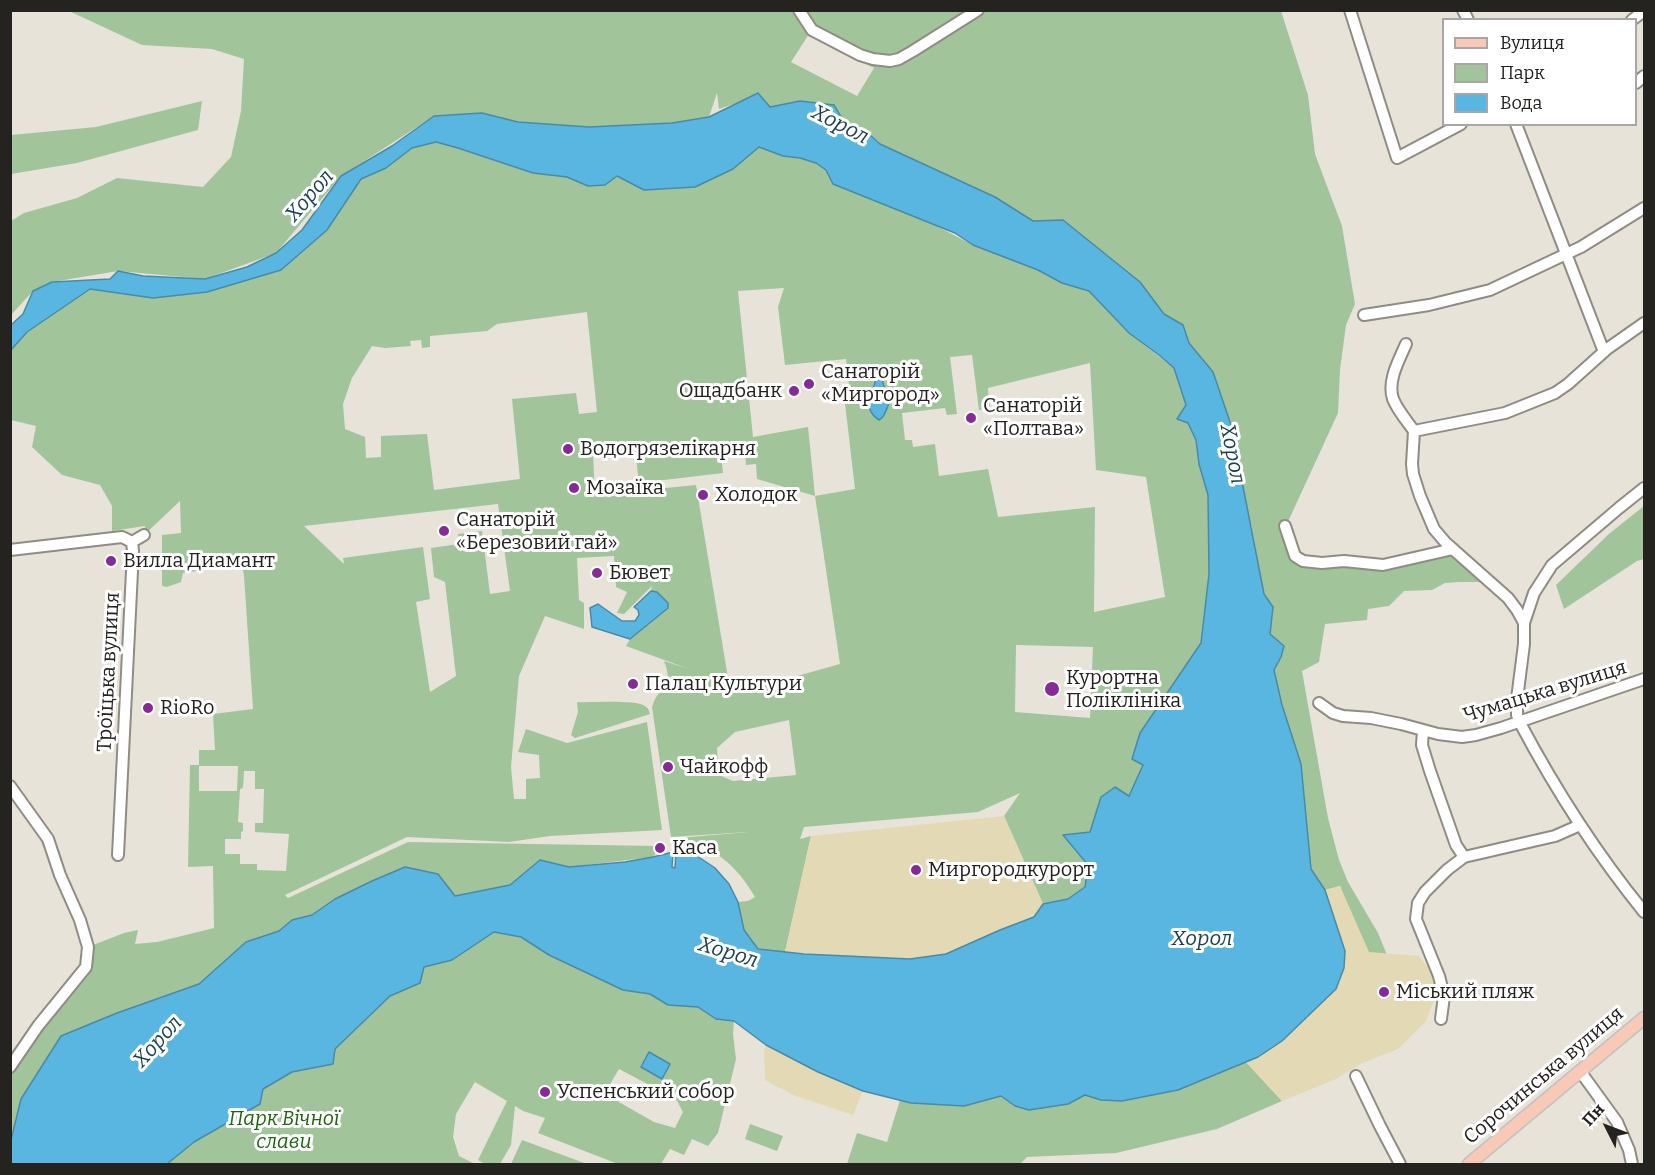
<!DOCTYPE html>
<meta charset="utf-8">
<style>
body{margin:0}
#map{position:relative;width:1655px;height:1175px;overflow:hidden;background:#e7e3d9;font-family:Bitter,serif}
canvas{display:block}
.frame{position:absolute;inset:0;border:12px solid #252320;pointer-events:none}
.legend{position:absolute;left:1442px;top:18px;width:195px;height:108px;box-sizing:border-box;background:#fff;border:2px solid #a8a7a6;margin:0;padding:8px 10px;list-style:none;font-size:18px;color:#252320}
.legend li{display:flex;align-items:center;gap:12px;height:30px}
.legend b{width:30px;border:2px solid #a8a7a6}
.north{position:absolute;left:1577px;top:1097px;width:60px;height:60px;-webkit-text-stroke:4px #fff;paint-order:stroke;rotate:312deg;font-size:16px;font-weight:700;line-height:24px;text-align:center;color:#252320}
.north::after{content:'';display:block;margin:auto;width:21px;height:27px;background:#252320;clip-path:polygon(50% 0,100% 100%,50% 72%,0 100%)}
</style>
<div id="map">
<canvas width="1655" height="1175"></canvas>
<div class="frame"></div>
<ul class="legend">
<li><b style="height:8px;background:#f7c9b6"></b>Вулиця</li>
<li><b style="height:16px;background:#a2c49b"></b>Парк</li>
<li><b style="height:16px;background:#59b6e1"></b>Вода</li>
</ul>
<div class="north">Пн</div>
</div>
<script>
const c = document.querySelector('canvas').getContext('2d');
c.lineJoin = 'round';
function paint(path, color) { c.fillStyle = color; c.fill(path, 'evenodd'); }
function strokePath(path, color, width, dash) { c.strokeStyle = color; c.lineWidth = width; c.lineCap = dash ? 'butt' : 'round'; c.setLineDash(dash || []); c.stroke(path); }
function write(font, color, halo, rows, align = 'center') {
  c.font = font + ' Bitter,serif'; c.lineWidth = 6; c.setLineDash([]); c.textBaseline = 'middle'; c.strokeStyle = halo; c.fillStyle = color; for (const [text, x, y, turn = 0] of rows) {
    c.save(); c.translate(x, y); c.rotate((+turn || 0) * Math.PI / 180); c.textAlign = isNaN(turn) ? turn : align; if (halo) c.strokeText(text, 0, 0); c.fillText(text, 0, 0); c.restore();
  }
}
paint(new Path2D(`
 M 69,11 L 1281,11 L 1308,95 L 1315,154 L 1342,226 L 1355,304 L 1346,325 L 1340,370 L 1338,413 L 1286,526 L 1295,556 L 1383,565 L 1453,549 L 1493,586 L 1478,582 L 1459,582 L 1445,583 L 1432,590 L 1404,591 L 1389,606 L 1368,609 L 1367,620 L 1325,624 L 1319,662 L 1302,671 L 1328,818 L 1339,860 L 1348,882 L 1378,933 L 1389,960 L 1378,1017 L 1340,886 L 1325,890 L 1311,869 L 1307,835 L 1282,705 L 1274,669 L 1281,657 L 1270,634 L 1273,607 L 1264,595 L 1252,529 L 1213,372 L 1189,343 L 1183,325 L 1164,314 L 1140,282 L 1063,220 L 1033,221 L 995,197 L 880,144 L 862,128 L 843,122 L 800,101 L 770,107 L 758,93 L 737,103 L 719,109 L 717,93 L 709,117 L 672,123 L 589,127 L 518,122 L 482,113 L 434,116 L 341,176 L 276,253 L 205,279 L 118,271 L 52,282 L 33,291 L 11,315 L 11,221 L 24,213 L 77,198 L 117,178 L 203,187 L 231,157 L 241,111 L 244,59 L 212,49 L 142,45 ZM 809,34 L 874,68 L 857,96 L 791,62 Z
 M 202,101 L 198,130 L 77,163 L 11,174 L 11,135 L 96,127 Z
 M 436,142 L 458,148 L 533,173 L 567,177 L 588,186 L 605,185 L 617,176 L 644,190 L 733,169 L 759,147 L 783,156 L 800,158 L 816,163 L 973,245 L 1038,270 L 1062,283 L 1089,291 L 1129,333 L 1174,368 L 1186,405 L 1188,423 L 1196,440 L 1208,495 L 1209,574 L 1204,620 L 1201,643 L 1140,733 L 1143,765 L 1129,796 L 1115,788 L 1101,797 L 1090,832 L 1085,887 L 1068,899 L 1043,904 L 1004,816 L 1020,793 L 978,812 L 804,827 L 800,839 L 811,836 L 785,952 L 758,949 L 744,930 L 738,902 L 748,901 L 755,897 C 738,867 713,845 679,838 L 748,832 L 671,837 L 652,707 C 659,684 675,689 664,661 L 689,669 L 626,646 L 630,639 L 668,608 L 657,592 L 651,591 L 652,586 L 624,614 L 617,613 L 627,592 L 616,587 L 614,556 L 577,558 L 579,600 L 584,603 L 584,629 L 545,616 L 519,676 L 511,767 L 514,799 L 526,799 L 526,779 L 540,778 L 539,755 L 518,752 L 526,729 L 567,743 L 647,722 L 662,830 L 550,836 L 509,842 L 407,837 L 285,895 L 288,898 L 408,842 L 657,846 L 657,851 L 653,857 L 569,867 L 540,860 L 510,885 L 455,896 L 438,874 L 335,899 L 312,915 L 292,920 L 279,931 L 246,942 L 199,984 L 117,1013 L 61,1036 L 21,1099 L 11,1140 L 11,1067 L 86,968 L 88,947 L 124,933 L 138,930 L 135,944 L 157,942 L 214,928 L 213,866 L 188,867 L 190,765 L 199,765 L 199,750 L 215,750 L 213,714 L 253,709 L 244,576 L 242,564 L 183,573 L 181,582 L 167,587 L 162,586 L 162,535 L 181,533 L 180,501 L 144,535 L 145,526 L 112,531 L 112,506 L 100,485 L 62,475 L 32,447 L 36,426 L 11,420 L 11,350 L 27,332 L 90,289 L 153,298 L 207,292 L 327,230 L 361,179 L 386,168 L 412,148 ZM 784,288 L 778,307 L 785,365 L 846,359 L 849,385 L 843,386 L 855,489 L 815,496 L 808,427 L 753,437 L 738,291 ZM 587,312 L 597,412 L 579,414 L 576,393 L 512,399 L 520,479 L 434,490 L 427,434 L 381,436 L 381,457 L 366,458 L 365,437 L 345,429 L 343,404 L 352,378 L 372,346 L 385,348 L 411,346 L 410,341 L 421,340 L 422,348 L 430,347 L 430,336 L 487,331 L 497,324 ZM 972,355 L 979,410 L 990,409 L 988,388 L 1090,363 L 1096,470 L 1146,477 L 1165,597 L 1094,612 L 1095,507 L 998,517 L 988,469 L 939,476 L 935,444 L 913,447 L 912,440 L 905,440 L 902,413 L 945,408 L 947,415 L 957,414 L 950,357 ZM 744,442 L 746,465 L 756,464 L 757,479 L 815,496 L 840,664 L 783,680 L 763,683 L 729,684 L 696,485 L 595,495 L 593,454 L 635,449 L 639,483 L 723,473 L 720,445 ZM 498,504 L 510,591 L 490,594 L 482,531 L 458,534 L 459,544 L 431,548 L 434,577 L 445,582 L 456,676 L 430,692 L 416,602 L 430,599 L 423,547 L 343,558 L 344,564 L 304,526 ZM 1016,645 L 1093,647 L 1090,718 L 1015,712 ZM 789,720 L 796,775 L 733,781 L 719,775 L 717,748 L 735,732 ZM 199,766 L 238,766 L 237,791 L 199,791 ZM 244,771 L 255,771 L 255,789 L 264,789 L 263,823 L 255,823 L 255,832 L 289,834 L 286,871 L 257,870 L 257,864 L 240,864 L 240,854 L 225,854 L 225,839 L 241,839 L 241,832 L 243,831 L 243,823 L 238,822 L 240,789 L 243,788 Z
 M 1644,506 L 1644,559 L 1637,561 L 1564,609 L 1556,585 L 1610,533 Z
 M 577,702 C 592,703 633,699 645,706 C 649,709 648,709 650,714 L 575,738 L 571,735 L 578,712 Z
 M 493,932 L 521,937 L 549,955 L 623,990 L 650,994 L 668,1005 L 698,1007 L 716,1019 L 734,1021 L 733,1034 L 736,1059 L 718,1133 L 708,1146 L 692,1139 L 684,1155 L 670,1149 L 661,1164 L 618,1164 L 538,1133 L 545,1118 L 523,1111 L 515,1106 L 511,1145 L 500,1164 L 485,1164 L 478,1160 L 507,1101 L 475,1082 L 456,1114 L 453,1137 L 459,1156 L 475,1164 L 166,1164 L 194,1142 L 260,1104 L 263,1089 L 292,1072 L 333,1064 L 335,1049 L 390,996 L 420,983 L 424,967 L 452,960 ZM 619,1069 L 672,1097 L 675,1092 L 678,1092 L 676,1099 L 683,1112 L 675,1128 L 654,1122 L 589,1085 L 606,1091 Z
 M 1246,1062 L 1282,1101 L 1217,1129 L 1116,1153 L 1027,1157 L 1020,1164 L 847,1164 L 857,1133 L 887,1142 L 900,1100 L 911,1103 L 964,1106 L 1001,1096 L 1015,1106 L 1068,1104 L 1085,1095 L 1101,1100 L 1178,1090 Z
 M 750,1124 L 783,1136 L 777,1151 L 745,1139 Z
 M 522,1140 L 587,1164 L 511,1164 Z`), '#a2c49b');
paint(new Path2D(`
 M 1004,816 L 1043,904 L 1034,917 L 1000,930 L 946,954 L 910,959 L 785,952 L 811,836 Z
 M 1340,886 L 1369,952 L 1419,956 L 1431,972 L 1436,995 L 1426,1021 L 1398,1049 L 1360,1064 L 1336,1079 L 1282,1101 L 1246,1062 L 1258,1057 L 1306,1019 L 1320,1004 L 1345,951 L 1325,890 Z
 M 766,1045 L 818,1072 L 863,1091 L 853,1115 L 793,1095 L 765,1080 L 764,1051 Z`), '#e3dab5');
const water = new Path2D(`
 M 758,93 L 770,107 L 800,101 L 834,105 L 844,122 L 862,128 L 880,144 L 995,197 L 1033,221 L 1063,220 L 1140,282 L 1164,314 L 1183,325 L 1189,343 L 1213,372 L 1231,425 L 1264,594 L 1273,607 L 1270,634 L 1284,646 L 1281,657 L 1274,670 L 1282,705 L 1301,764 L 1311,869 L 1325,890 L 1345,951 L 1344,968 L 1336,989 L 1282,1041 L 1258,1057 L 1178,1090 L 1122,1101 L 1101,1100 L 1085,1095 L 1068,1104 L 1029,1110 L 1015,1106 L 1001,1096 L 964,1106 L 911,1103 L 863,1091 L 818,1072 L 766,1045 L 734,1021 L 716,1019 L 698,1007 L 668,1005 L 650,994 L 623,990 L 549,955 L 521,937 L 494,932 L 452,960 L 424,967 L 420,983 L 390,996 L 335,1049 L 333,1064 L 292,1072 L 263,1089 L 260,1104 L 194,1142 L 167,1164 L 11,1164 L 11,1140 L 21,1099 L 61,1036 L 117,1013 L 199,984 L 246,942 L 279,931 L 292,920 L 312,915 L 335,899 L 372,881 L 405,867 L 438,874 L 455,896 L 510,885 L 540,860 L 569,867 L 625,862 L 653,857 L 673,852 L 672,867 L 675,868 L 676,852 L 697,856 L 715,868 L 729,884 L 738,902 L 744,930 L 758,949 L 804,954 L 910,959 L 946,954 L 1000,930 L 1034,917 L 1043,904 L 1068,899 L 1085,887 L 1088,865 L 1063,835 L 1090,832 L 1101,797 L 1115,787 L 1129,796 L 1143,765 L 1132,759 L 1140,733 L 1201,643 L 1209,574 L 1208,495 L 1199,464 L 1196,440 L 1188,423 L 1177,419 L 1186,405 L 1174,368 L 1159,355 L 1129,333 L 1089,291 L 1062,283 L 1038,270 L 973,245 L 955,233 L 833,184 L 826,170 L 816,163 L 800,158 L 783,156 L 759,147 L 733,169 L 695,187 L 644,190 L 617,176 L 605,185 L 588,186 L 567,177 L 533,173 L 458,148 L 436,142 L 412,148 L 386,168 L 361,179 L 327,230 L 281,270 L 207,292 L 153,298 L 90,289 L 27,332 L 11,350 L 11,325 L 23,314 L 33,291 L 52,282 L 110,279 L 118,271 L 143,276 L 205,279 L 247,267 L 276,253 L 302,230 L 341,176 L 392,146 L 434,116 L 482,113 L 518,122 L 589,127 L 672,123 L 709,117 Z
 M 876,367 L 884,370 C 880,381 884,389 892,399 C 886,405 887,416 879,420 C 871,415 865,404 870,394 C 872,389 876,385 875,380 C 875,376 874,373 872,370 Z
 M 651,591 L 657,592 L 668,603 L 668,608 L 630,639 L 592,627 L 590,608 L 598,604 L 622,621 L 635,621 L 639,615 L 638,610 L 634,607 Z
 M 649,1052 L 670,1064 L 662,1079 L 641,1067 Z`);
paint(water, '#59b6e1');
strokePath(water, '#498aa7', 1.5);
const minor = new Path2D(`
 M 799,10 L 812,30 L 860,55 L 873,59 L 890,61 L 899,59 L 913,51 L 978,10
 M 1350,10 L 1397,158 L 1461,124
 M 1463,10 L 1468,20
 M 1632,20 L 1644,11
 M 1636,83 L 1644,76
 M 1516,124 L 1604,352
 M 1364,315 L 1429,305 L 1490,290 L 1581,247 L 1644,208
 M 1406,344 C 1399,360 1387,381 1393,399 C 1398,411 1407,421 1414,431 L 1412,464 L 1413,474 L 1420,496 L 1434,529 L 1446,543 L 1508,598 L 1517,610 L 1524,623 L 1524,644 L 1517,699 L 1517,715 L 1519,721 C 1555,789 1596,853 1644,912
 M 1414,431 L 1505,413 L 1555,393 L 1568,384 L 1607,349 L 1644,323
 M 1285,526 L 1295,556 L 1303,561 L 1322,563 L 1344,561 L 1383,565 L 1453,549
 M 132,542 L 144,535
 M 10,550 L 122,537 L 132,542 L 133,551 L 118,855
 M 1524,623 L 1534,593 L 1552,565 L 1619,508 L 1644,488
 M 1319,703 L 1333,713 L 1343,716 L 1371,718 L 1401,724 L 1438,734 L 1462,737 L 1476,735 L 1501,728 L 1644,679
 M 1423,730 L 1422,745 L 1430,771 L 1456,845 L 1464,857
 M 10,786 L 48,839 L 60,875 L 80,920 L 88,947 L 86,967 L 38,1026 L 10,1067
 M 1441,1019 L 1444,996 L 1439,976 L 1416,919 L 1418,903 L 1425,892 L 1447,870 L 1464,857 L 1555,836 L 1580,825
 M 1580,1071 L 1617,1122 L 1629,1150 L 1632,1164
 M 1356,1076 L 1380,1126 L 1400,1164`);
const major = new Path2D(`
 M 1469,1164 L 1644,1018`);
strokePath(minor, '#908c83', 14);
strokePath(major, '#c2c1c1', 15);
strokePath(minor, '#fff', 10);
strokePath(major, '#f7c9b6', 12);
for (const [x, y, r, color] of [
 [809,384,6,"#862b96"],
 [794,391,6,"#862b96"],
 [971,418,6,"#862b96"],
 [568,449,6,"#862b96"],
 [574,488,6,"#862b96"],
 [703,495,6,"#862b96"],
 [444,531,6,"#862b96"],
 [111,561,6,"#862b96"],
 [597,573,6,"#862b96"],
 [633,684,6,"#862b96"],
 [1052,689,8,"#862b96"],
 [148,708,6,"#862b96"],
 [668,767,6,"#862b96"],
 [660,848,6,"#862b96"],
 [916,870,6,"#862b96"],
 [1384,992,6,"#862b96"],
 [545,1092,6,"#862b96"]
]) { const dot = new Path2D(); dot.arc(x, y, r, 0, 2 * Math.PI); c.fillStyle = color; c.fill(dot); strokePath(dot, '#fff', 2); }
write('20px', '#252320', '#fff', [
 ["Санаторій",821,372],
 ["«Миргород»",821,395],
 ["Ощадбанк",782,391,"right"],
 ["Санаторій",983,406],
 ["«Полтава»",983,429],
 ["Водогрязелікарня",580,449],
 ["Мозаїка",586,488],
 ["Холодок",715,495],
 ["Санаторій",456,520],
 ["«Березовий гай»",456,543],
 ["Вилла Диамант",123,561],
 ["Бювет",609,573],
 ["Курортна",1066,678],
 ["Поліклініка",1066,701],
 ["Палац Культури",645,684],
 ["RioRo",160,708],
 ["Чайкофф",680,767],
 ["Каса",672,848],
 ["Миргородкурорт",928,870],
 ["Міський пляж",1396,992],
 ["Успенський собор",557,1092]
], 'left');
write('20px', '#252320', '#fff', [
 ["Троїцька вулиця",109,672,-87],
 ["Чумацька вулиця",1545,692,-17],
 ["Сорочинська вулиця",1544,1076,-40]
]);
write('italic 20px', '#1d660e', '#fff', [
 ["Парк Вічної",284,1119],
 ["слави",284,1142]
]);
write('italic 21px', '#194154', '#fff', [
 ["Хорол",840,125,27],
 ["Хорол",310,196,-49],
 ["Хорол",1232,454,79],
 ["Хорол",1202,939],
 ["Хорол",728,953,17],
 ["Хорол",158,1042,-48]
]);
</script>
